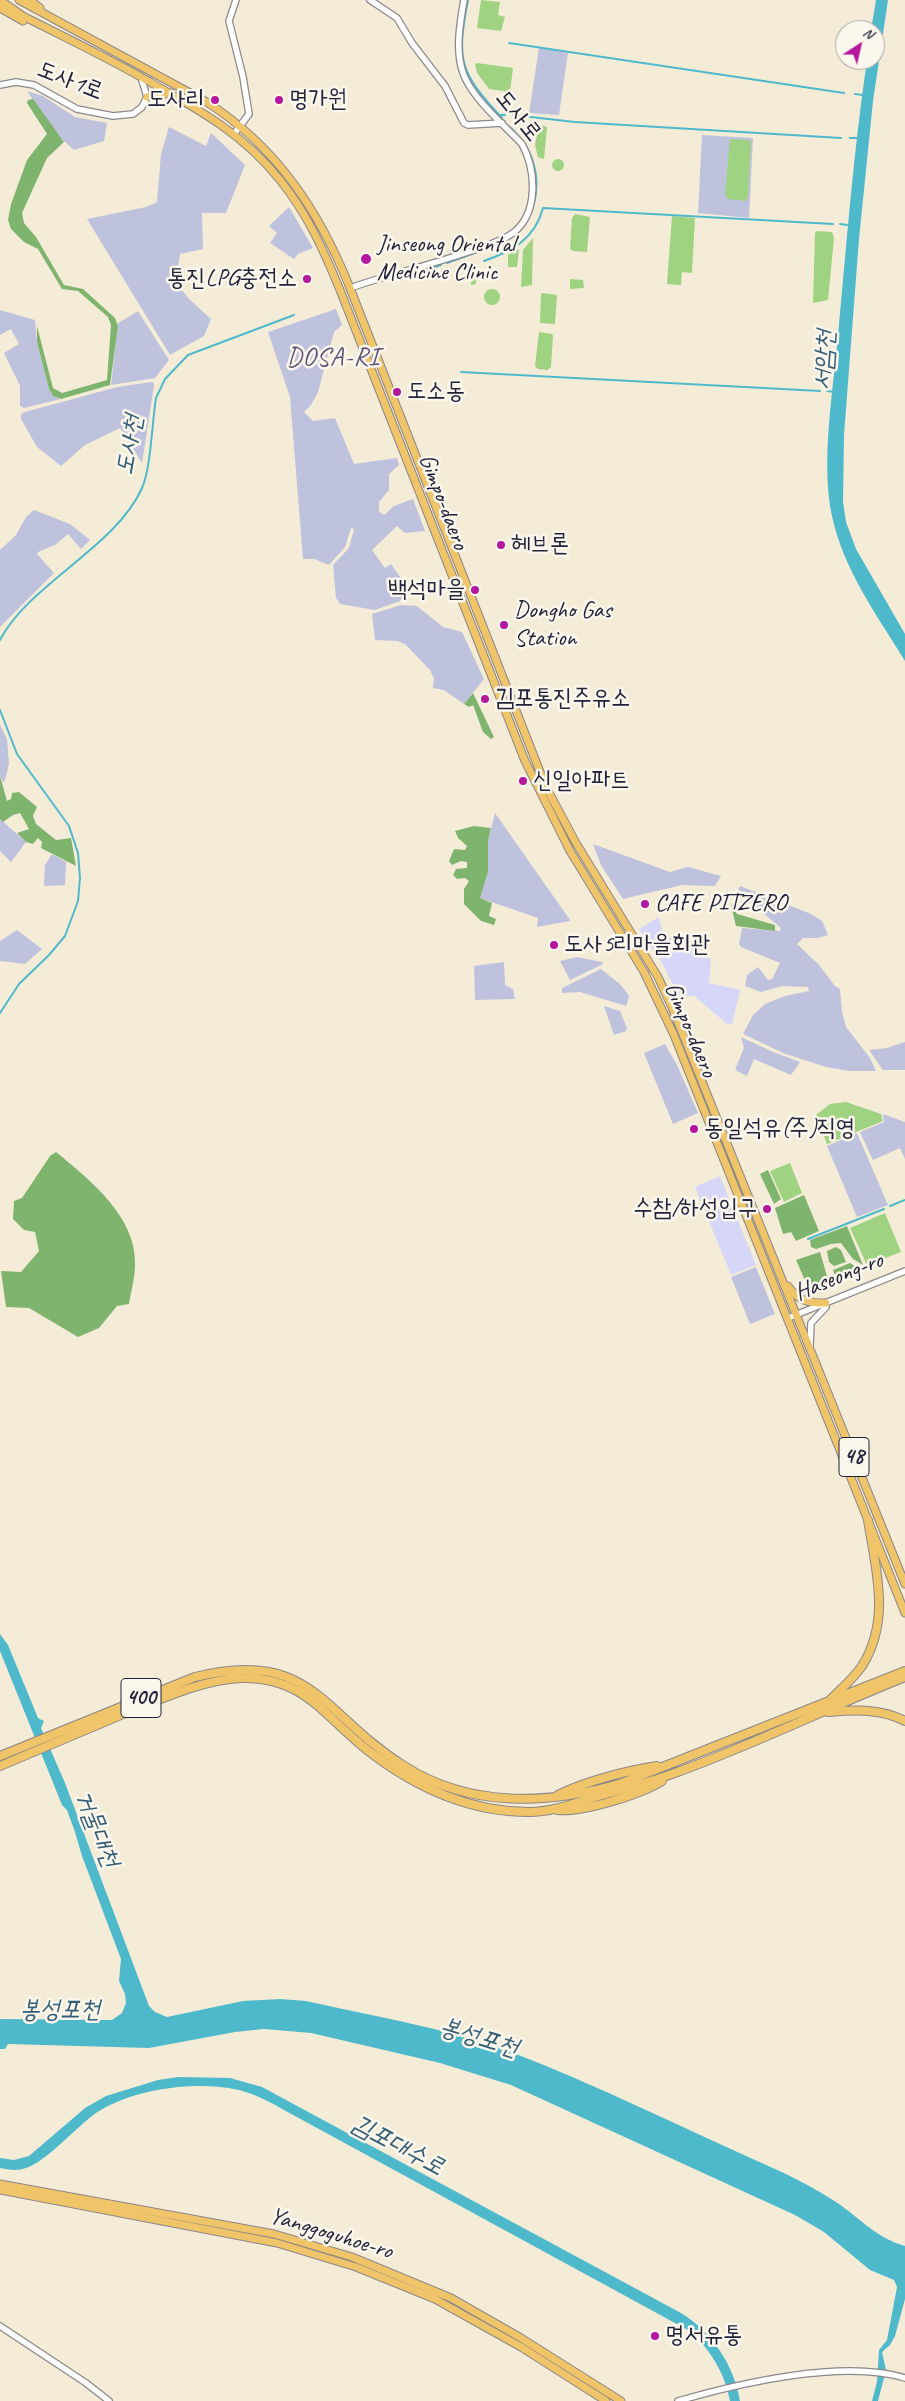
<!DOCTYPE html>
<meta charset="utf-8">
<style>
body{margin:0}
#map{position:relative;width:905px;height:2401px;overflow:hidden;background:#f5ecd8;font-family:Caveat,sans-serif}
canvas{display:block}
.north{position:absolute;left:835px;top:20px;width:50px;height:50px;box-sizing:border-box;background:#fbf7ec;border:1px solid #a4a2a5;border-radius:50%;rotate:35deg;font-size:14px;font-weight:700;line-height:20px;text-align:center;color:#22223b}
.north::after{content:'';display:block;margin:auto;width:18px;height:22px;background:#b5179e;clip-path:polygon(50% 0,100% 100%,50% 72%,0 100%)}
</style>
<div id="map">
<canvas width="905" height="2401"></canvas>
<div class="north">N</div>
</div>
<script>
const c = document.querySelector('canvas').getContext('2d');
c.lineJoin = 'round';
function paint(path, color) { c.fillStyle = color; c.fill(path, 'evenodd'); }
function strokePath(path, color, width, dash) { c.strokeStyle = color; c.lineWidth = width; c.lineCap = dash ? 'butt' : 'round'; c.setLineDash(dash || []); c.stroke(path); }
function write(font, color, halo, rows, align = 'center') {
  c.font = font + ' Caveat,"Poor Story",sans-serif'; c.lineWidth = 5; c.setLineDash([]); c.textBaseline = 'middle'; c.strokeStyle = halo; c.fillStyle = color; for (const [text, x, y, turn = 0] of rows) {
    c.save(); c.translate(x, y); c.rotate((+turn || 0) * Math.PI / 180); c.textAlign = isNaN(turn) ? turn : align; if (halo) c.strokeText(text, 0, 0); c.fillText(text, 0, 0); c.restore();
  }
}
paint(new Path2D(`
 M 659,917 L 663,934 L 711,959 L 709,983 L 740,990 L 732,1025 L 726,1023 L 694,996 L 679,997 L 663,965 L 639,929 Z
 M 720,1176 L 756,1265 L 731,1275 L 695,1187 Z`), '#d6d7f8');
paint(new Path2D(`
 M 539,48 L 568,53 L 559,115 L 529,113 Z
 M 27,91 L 43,96 L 75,117 L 107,123 L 104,141 L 74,150 L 55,133 Z
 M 169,127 L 206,146 L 211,133 L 245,165 L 226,213 L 202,213 L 203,249 L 180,254 L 177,274 L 181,289 L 189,299 L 211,319 L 204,336 L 170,355 L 87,219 L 146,207 L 157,202 L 161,154 Z
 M 702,135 L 753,138 L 749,218 L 698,213 Z
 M 289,207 L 313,248 L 298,254 L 294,259 L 270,243 L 277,233 L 269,226 Z
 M 336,309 L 342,325 L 334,332 L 318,392 L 311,405 L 304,412 L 313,421 L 335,418 L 354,464 L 397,458 L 399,465 L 389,474 L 389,490 L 379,502 L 379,512 L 384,515 L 394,506 L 413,499 L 425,531 L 405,533 L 397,526 L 372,550 L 385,568 L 391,564 L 408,588 L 400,601 L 375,610 L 340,604 L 336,598 L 333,565 L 349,548 L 354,529 L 351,528 L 345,547 L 329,565 L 314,559 L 303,559 L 290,397 L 268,332 Z
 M 0,310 L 35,320 L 37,342 L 49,389 L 53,396 L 61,399 L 24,408 L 20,406 L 20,386 L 4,353 L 19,344 L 11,329 L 0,335 Z
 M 138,311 L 169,360 L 155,378 L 111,385 L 118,323 Z
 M 151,382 L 154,383 L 154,386 L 142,463 L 120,428 L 85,445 L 61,466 L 37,447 L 21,419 L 21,414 L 25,412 L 117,387 Z
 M 34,510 L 70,524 L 90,540 L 81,549 L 68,534 L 55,545 L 38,552 L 37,554 L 54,573 L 0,627 L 0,550 L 16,535 L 26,517 Z
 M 401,605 L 417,606 L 443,627 L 462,632 L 484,679 L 464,704 L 444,690 L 433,688 L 434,679 L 430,670 L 405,644 L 397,641 L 375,640 L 372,614 Z
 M 0,725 L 7,739 L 9,764 L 5,780 L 3,782 L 0,776 Z
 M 495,813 L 570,920 L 570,921 L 537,927 L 538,918 L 480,898 L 488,872 L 488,841 Z
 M 0,819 L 26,842 L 11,862 L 0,851 Z
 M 593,844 L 670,872 L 688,867 L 721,876 L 715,886 L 682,885 L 623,899 L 601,865 Z
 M 52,854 L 66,862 L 65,885 L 44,886 L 45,865 Z
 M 740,886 L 811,914 L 822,921 L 828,935 L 818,938 L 803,938 L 797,944 L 819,965 L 835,986 L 840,989 L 842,1012 L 846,1027 L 870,1058 L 876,1071 L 849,1071 L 826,1067 L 783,1053 L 743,1034 L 753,1015 L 765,1004 L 785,996 L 809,991 L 808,987 L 782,986 L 761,992 L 745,986 L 747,975 L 758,967 L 768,980 L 772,979 L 780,963 L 741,947 L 739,944 L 742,928 L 780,931 L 781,928 L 738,892 Z
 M 17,930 L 42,949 L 25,964 L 0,961 L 0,941 Z
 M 577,957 L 602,962 L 603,964 L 570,980 L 560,961 Z
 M 504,962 L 505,985 L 513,989 L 515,999 L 475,1000 L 474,966 Z
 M 601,969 L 621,985 L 629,996 L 626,1006 L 580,992 L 562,993 L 562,988 Z
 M 604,1006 L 620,1011 L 627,1028 L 626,1031 L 614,1035 Z
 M 741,1037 L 771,1051 L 800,1062 L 791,1075 L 754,1059 L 747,1076 L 735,1070 L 744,1048 Z
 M 905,1042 L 905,1070 L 883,1070 L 869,1050 L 887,1048 Z
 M 665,1044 L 678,1067 L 698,1113 L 673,1124 L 644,1053 Z
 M 883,1114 L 905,1122 L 905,1159 L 900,1148 L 873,1160 L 860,1132 L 884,1122 Z
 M 857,1133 L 888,1205 L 857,1217 L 827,1146 Z
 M 756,1267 L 775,1314 L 750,1324 L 731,1277 Z`), '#bec2dd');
paint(new Path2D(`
 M 481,0 L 500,2 L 498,15 L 505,17 L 501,31 L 477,28 Z
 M 477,63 L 513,68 L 510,92 L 489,89 L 477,73 L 475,64 Z
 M 539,125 L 547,127 L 544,159 L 538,157 L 535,145 Z
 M 730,139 L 749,140 L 751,143 L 748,196 L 746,201 L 728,199 L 725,195 Z
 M552 165a6 6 0 1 1 12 0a6 6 0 1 1-12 0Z
 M 575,214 L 590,217 L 587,252 L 573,251 L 570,249 L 572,218 Z
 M 672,216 L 695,218 L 692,273 L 682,272 L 681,285 L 667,284 Z
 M 817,231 L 832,232 L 834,238 L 828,300 L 813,303 L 815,233 Z
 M 533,238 L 532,285 L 521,287 L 523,250 Z
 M 519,249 L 517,267 L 508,267 L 508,255 Z
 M 475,265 L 476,284 L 471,285 L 471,266 Z
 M 570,279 L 583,280 L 584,288 L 570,289 Z
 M484 297a8 8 0 1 1 16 0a8 8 0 1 1-16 0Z
 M 543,293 L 557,295 L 555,324 L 540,323 L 541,294 Z
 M 539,332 L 552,334 L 553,336 L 551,367 L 547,370 L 538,369 L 535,366 Z
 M 846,1102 L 881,1114 L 883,1121 L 827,1144 L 816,1115 L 830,1104 Z
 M 790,1163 L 802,1193 L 784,1202 L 770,1171 Z
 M 885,1213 L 901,1252 L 867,1265 L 850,1228 Z`), '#9fd281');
paint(new Path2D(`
 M 33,99 L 64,142 L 47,158 L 22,213 L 24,223 L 36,237 L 64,285 L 83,289 L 115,318 L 118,326 L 110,385 L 61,399 L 53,396 L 49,389 L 37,342 L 37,326 L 53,388 L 62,393 L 107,380 L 111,325 L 108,317 L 78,291 L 62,289 L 38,249 L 24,242 L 11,229 L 8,220 L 11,204 L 27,160 L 47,134 L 27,103 L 28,100 Z
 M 473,693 L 494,737 L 491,739 L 483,732 L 473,705 L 469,707 L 464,704 Z
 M 0,776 L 7,801 L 11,799 L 12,793 L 19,792 L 37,807 L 33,816 L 36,824 L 56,840 L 71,838 L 76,866 L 41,848 L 42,842 L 38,838 L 33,844 L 26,842 L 17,833 L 29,829 L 20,813 L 13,815 L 3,822 L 0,819 Z
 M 474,826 L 491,828 L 488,841 L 488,872 L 480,898 L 492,903 L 489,916 L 496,919 L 494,925 L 481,921 L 464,904 L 464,889 L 469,881 L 465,878 L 457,879 L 453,875 L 456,869 L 467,868 L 467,862 L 461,861 L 452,865 L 449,861 L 454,849 L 465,850 L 467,846 L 458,838 L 455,831 Z
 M 738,892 L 740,898 L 735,910 L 737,914 L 775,925 L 775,931 L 736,926 L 731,906 Z
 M 56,1152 C 90,1180 137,1217 135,1265 C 135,1278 131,1291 129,1304 L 117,1306 L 99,1328 L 78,1337 L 29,1308 L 6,1307 L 1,1271 L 21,1272 L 39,1251 L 35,1232 L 24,1230 L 13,1219 L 14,1201 L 22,1198 L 50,1156 Z
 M 768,1170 L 781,1199 L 774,1204 L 760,1174 Z
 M 804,1195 L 819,1231 L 796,1241 L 791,1232 L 783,1234 L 775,1208 Z
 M 847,1226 L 863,1265 L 853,1259 L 841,1243 L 831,1244 L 816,1249 L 811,1247 L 810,1240 Z
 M 836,1247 L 841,1250 L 846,1262 L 834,1266 L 829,1262 L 827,1251 Z
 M 820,1252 L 829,1283 L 812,1289 L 807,1285 L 796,1260 Z
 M 850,1263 L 860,1269 L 860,1272 L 837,1281 L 833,1270 Z`), '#7fb46f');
paint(new Path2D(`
 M 876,0 L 888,0 L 873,101 L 859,239 L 844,435 L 843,502 L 846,522 L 856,549 L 905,634 L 905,661 C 877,615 843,569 832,516 C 821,465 832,398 837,346 C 846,251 853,155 867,60 L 875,60 L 875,30 L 871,30 Z
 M 0,1634 L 8,1645 L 38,1718 L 44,1721 L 41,1728 L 65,1783 L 149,2006 L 155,2012 L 167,2017 L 243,2001 L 280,1999 L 306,2001 C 373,2016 446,2028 511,2052 C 597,2085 681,2127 766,2165 C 790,2175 814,2188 836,2202 C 860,2218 876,2238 905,2246 L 905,2299 L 895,2336 L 890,2345 L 882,2352 L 886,2370 L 878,2401 L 872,2401 L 877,2382 L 879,2350 L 887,2340 L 897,2287 L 894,2280 L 870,2270 L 824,2232 L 795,2215 L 511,2085 L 440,2063 L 311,2033 L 264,2029 L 235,2032 L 149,2048 L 8,2044 L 5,2049 L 0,2049 L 0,2019 L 112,2020 L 122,2013 L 126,2003 L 125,1994 L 119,1981 L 121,1959 L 82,1856 L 75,1832 L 67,1810 L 62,1805 L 0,1651 Z
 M 178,2077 L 230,2078 L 262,2087 L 681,2313 C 712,2332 734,2365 740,2401 L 730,2401 C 725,2373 709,2346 686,2329 L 284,2110 C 270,2102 255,2094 239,2090 C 195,2080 128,2089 92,2116 C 75,2129 44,2163 26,2168 C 18,2171 9,2170 0,2168 L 0,2158 L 14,2160 L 29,2156 L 85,2108 L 106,2096 L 158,2080 Z`), '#4fb9cc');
strokePath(new Path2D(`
 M 468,0 C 456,61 460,73 502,118
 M 509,43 L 844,93
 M 855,94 L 863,95
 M 499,115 L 505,115
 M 513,115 L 575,122 L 841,138
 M 511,128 L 520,138
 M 850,138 L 858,138
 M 840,224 L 847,225
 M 498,244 C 538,229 547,177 524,143
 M 484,261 C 512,251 535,239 543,208 L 833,224
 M 447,263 L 491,247
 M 426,270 L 441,265
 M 461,372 L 820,391
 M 827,391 L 835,392
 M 0,640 C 29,584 116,547 142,488 C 151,468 152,422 156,398 L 165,379 L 188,355 L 294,315
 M 0,710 L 17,754 L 69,826 L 78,853 L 80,878 L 78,901 L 65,936 L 49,955 L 19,984 L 0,1013
 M 890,1206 L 905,1200
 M 808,1239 L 884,1209`), '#4fb9cc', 2);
const minor = new Path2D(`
 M 370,0 L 397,18 L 412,43 L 445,86 L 464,123 L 468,125 L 502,123
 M 0,85 L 16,82 L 34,85 L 77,109 L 113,116 L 133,114 L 142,107 L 147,97 L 141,77
 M 234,134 L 249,114 L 243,77 L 229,21 L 236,0
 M 350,288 C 390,274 431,265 471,251 C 485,246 501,242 513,233 C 539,213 536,170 522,144 C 504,125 471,97 463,73 C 455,51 460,22 464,0
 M 788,1318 L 905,1271
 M 810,1345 L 811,1323 L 826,1307
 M 0,2326 L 86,2383 L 109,2401
 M 678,2401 C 740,2383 843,2359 905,2378`);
const major = new Path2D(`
 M 0,0 L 23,16 C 62,36 102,55 141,77 C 194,107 242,132 280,180 C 307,213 324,251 340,290 L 525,761 L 570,851 L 644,972 L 674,1035 L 905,1613
 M 19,0 L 205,101 C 276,146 319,210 350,288 L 546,787 L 576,843 L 658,977 L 671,1005 L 905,1584
 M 30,0 L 40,8
 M 0,8 L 23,21
 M 147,97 L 171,93
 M 788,1286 C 798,1301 808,1303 826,1303
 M 0,2184 L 274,2234 L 352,2257 L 451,2298 L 521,2338 L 621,2401
 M 0,2190 L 277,2243 L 356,2267 L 435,2299 L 521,2347 L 606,2401`);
const highway = new Path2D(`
 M 830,1700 C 841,1689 853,1679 862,1666 C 891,1620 876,1570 868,1520
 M 828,1712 C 856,1710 880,1708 905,1721
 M 0,1756 L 195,1677 C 312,1648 320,1713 404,1766 C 470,1808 549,1805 622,1783 L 905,1671
 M 0,1766 C 43,1748 85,1730 128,1712 C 164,1698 202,1680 241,1678 C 304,1677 322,1714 366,1749 C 413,1786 468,1812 529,1812 C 555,1812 580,1801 606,1794 C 628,1788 650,1782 672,1774 C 751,1746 827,1708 905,1677
 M 558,1795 C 583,1782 629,1770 657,1766
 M 557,1810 C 582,1813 641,1794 662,1781`);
strokePath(minor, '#8c878a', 8);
strokePath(major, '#8c878a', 9);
strokePath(highway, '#8c878a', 10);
strokePath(minor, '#fff', 5.5);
strokePath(major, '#f0c469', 7);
strokePath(highway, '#f0c469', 8);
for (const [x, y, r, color] of [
 [215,100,5,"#b5179e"],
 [279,100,5,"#b5179e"],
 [366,259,6,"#b5179e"],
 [307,279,5,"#b5179e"],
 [397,392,5,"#b5179e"],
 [501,545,5,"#b5179e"],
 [475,590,5,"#b5179e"],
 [504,625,5,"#b5179e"],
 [485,699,5,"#b5179e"],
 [523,781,5,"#b5179e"],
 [645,904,5,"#b5179e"],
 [554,945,5,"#b5179e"],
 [694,1129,5,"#b5179e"],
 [767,1209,5,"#b5179e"],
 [655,2336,5,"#b5179e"]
]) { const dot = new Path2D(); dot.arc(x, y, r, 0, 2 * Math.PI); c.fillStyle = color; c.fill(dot); strokePath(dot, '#fbf7ec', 2); }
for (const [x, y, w] of [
 [854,1457,30],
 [141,1698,40]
]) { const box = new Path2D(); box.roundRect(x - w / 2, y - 19.5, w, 39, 4); c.fillStyle = '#fbf7ec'; c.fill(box); strokePath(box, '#22223b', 1); }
write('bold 22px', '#22223b', null, [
 ["48",854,1457],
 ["400",141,1698]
]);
write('24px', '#22223b', '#fbf7ec', [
 ["도사1로",70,81,21],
 ["도사로",518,116,51],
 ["Gimpo-daero",443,502,69],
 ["Gimpo-daero",690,1030,67],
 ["Haseong-ro",839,1277,-22],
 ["Yanggoguhoe-ro",331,2234,17]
]);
write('24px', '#22223b', '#fbf7ec', [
 ["도사리",205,100,"right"],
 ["명가원",289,100],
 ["Jinseong Oriental",377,245],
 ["Medicine Clinic",377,273],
 ["통진LPG충전소",297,279,"right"],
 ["도소동",407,392],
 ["헤브론",511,545],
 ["백석마을",465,590,"right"],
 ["Dongho Gas",514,611],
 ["Station",514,639],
 ["김포통진주유소",495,699],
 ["신일아파트",533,781],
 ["CAFE PITZERO",655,904],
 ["도사5리마을회관",564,945],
 ["동일석유(주)직영",704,1129],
 ["수참/하성입구",757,1209,"right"],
 ["명서유통",665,2336]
], 'left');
write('italic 25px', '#345e75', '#fbf7ec', [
 ["서암천",825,360,-86],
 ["도사천",130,445,-80],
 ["거물대천",96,1829,68],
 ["봉성포천",60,2010],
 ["봉성포천",479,2038,17],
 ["김포대수로",398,2146,28]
]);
c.letterSpacing = '1px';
write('26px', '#605078', '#fbf7ec', [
 ["DOSA-RI",333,358]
]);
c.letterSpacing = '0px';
</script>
